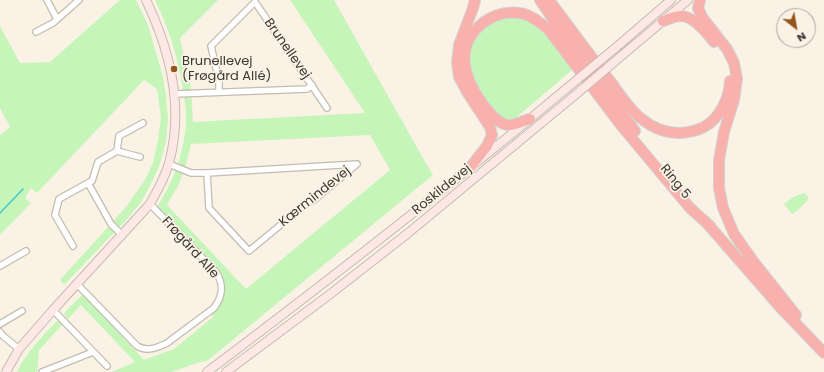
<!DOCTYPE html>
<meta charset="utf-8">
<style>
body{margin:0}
#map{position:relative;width:824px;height:372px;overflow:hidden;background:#f9f2e5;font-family:Poppins,sans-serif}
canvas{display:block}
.north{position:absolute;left:776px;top:8px;width:40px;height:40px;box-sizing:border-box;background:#f9f2e5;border:1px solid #ada89e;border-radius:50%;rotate:149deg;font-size:11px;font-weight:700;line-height:16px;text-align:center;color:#3b3833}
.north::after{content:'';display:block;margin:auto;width:14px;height:18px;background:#94561a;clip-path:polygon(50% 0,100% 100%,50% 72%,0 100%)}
</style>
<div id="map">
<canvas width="824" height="372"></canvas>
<div class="north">N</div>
</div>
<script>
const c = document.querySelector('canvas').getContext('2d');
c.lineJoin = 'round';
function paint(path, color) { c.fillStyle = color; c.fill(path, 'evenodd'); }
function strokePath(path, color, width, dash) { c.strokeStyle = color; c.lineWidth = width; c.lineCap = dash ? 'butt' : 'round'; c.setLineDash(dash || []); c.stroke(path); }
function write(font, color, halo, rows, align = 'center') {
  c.font = font + ' Poppins,sans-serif'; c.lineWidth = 3.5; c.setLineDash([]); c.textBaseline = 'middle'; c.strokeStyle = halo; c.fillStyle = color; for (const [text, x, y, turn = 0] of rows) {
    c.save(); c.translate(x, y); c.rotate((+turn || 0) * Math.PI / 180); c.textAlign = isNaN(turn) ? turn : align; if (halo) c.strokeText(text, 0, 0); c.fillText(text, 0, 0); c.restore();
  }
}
paint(new Path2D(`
 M 120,0 L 136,0 L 148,25 L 163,77 L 166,96 L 168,119 L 166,141 L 160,164 L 151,184 L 141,202 L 129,217 L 64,285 L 60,280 L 126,207 L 145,180 L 153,163 L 158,140 L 161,117 L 157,89 L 144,80 L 37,193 L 31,188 L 25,198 L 31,203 L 0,235 L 0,135 L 10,127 L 0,108 L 0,26 L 20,63 L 50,62 Z
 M 155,0 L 218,0 L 180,38 L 191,89 L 193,122 L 365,113 L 290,0 L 334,0 L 424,160 L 433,175 L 207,361 L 200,362 L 171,372 L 111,372 L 135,362 L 81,305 L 68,319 L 64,313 L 83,294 L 144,360 L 174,349 L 213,317 L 212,313 L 219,305 L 223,298 L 224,288 L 217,269 L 157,207 C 175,179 187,146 186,112 C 185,101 183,89 181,78 C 176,51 167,25 155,0 ZM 370,135 L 390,170 L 246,289 L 167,205 L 179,184 L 186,165 L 191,144 Z
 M 510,17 L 519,17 L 528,20 L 547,33 L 572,70 L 511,122 L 499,119 L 484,99 L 469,71 L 469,47 L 475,36 L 492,21 Z
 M 805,193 L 808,197 L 808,200 L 797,211 L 792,214 L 784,204 L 795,196 Z
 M 58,320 L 62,325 L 39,350 L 37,372 L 17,372 C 26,352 43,336 58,320 Z`), '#c6f5b9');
strokePath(new Path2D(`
 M 0,213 L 23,189`), '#45c7d0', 1.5);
const street = new Path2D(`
 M 47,0 L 57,19
 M 36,32 L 53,23 L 79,0
 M 219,92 L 219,81 L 211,46 L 255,2 L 327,108
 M 175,94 L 307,89 L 312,85
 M 117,151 L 119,136 L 143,123
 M 169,164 L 191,173 L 207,173 L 357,164 L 314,200 L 306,204 L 249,251 L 209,208 L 207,173
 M 88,183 L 92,181 L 98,162 L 117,151 L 140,157
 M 73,246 L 55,215 L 59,199 L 88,183 L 111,224 L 122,235
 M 0,266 L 26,251
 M 77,284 L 137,346 C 147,352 157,348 167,343 L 214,308 C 223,296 224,285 216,272 L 150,204
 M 53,310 L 107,366
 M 0,324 L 22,311
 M 0,332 L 3,336 L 19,349
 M 42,372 L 93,352`);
const secondary = new Path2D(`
 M 620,44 L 671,0
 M 626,52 L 688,0
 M 6,372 L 19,349 L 53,310 L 150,204 C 157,191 165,178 169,163 C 184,108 170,50 146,0
 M 207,372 C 329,280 450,186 567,88
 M 226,372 L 329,295 L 407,234 L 574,96`);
const highway = new Path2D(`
 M 540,0 L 575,52 L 635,131
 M 549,0 C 569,27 589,54 610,81 C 619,93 631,112 643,120 C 661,134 683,137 704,127 C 720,118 729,99 730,81
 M 700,0 L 698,8 L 702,17 L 727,49 L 734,63 L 737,79 L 734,100 L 724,132 L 719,160 L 719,188 L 723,208 L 734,234 L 753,261 L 796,315
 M 663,21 C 669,19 675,16 681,16 C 693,16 707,33 714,42
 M 530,119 C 525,120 515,125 510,125 C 499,126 488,111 482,103 C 463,77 454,45 484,22 C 494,15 507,11 519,13 C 530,14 539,22 548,29 L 620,124 L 690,208 L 710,226
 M 472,165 L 487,146 L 492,135 L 490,127 L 467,92 L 459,77 L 457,63 L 459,45 L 473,8 L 475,0
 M 705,221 L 780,307 L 824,353`);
strokePath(street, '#c3bcaf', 8);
strokePath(secondary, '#c3bcaf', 10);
strokePath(highway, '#d4d3d2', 12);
strokePath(street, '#fff', 5.5);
strokePath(secondary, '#fde8e6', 8);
strokePath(highway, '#f8b1ac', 10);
const secondaryBridge = new Path2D(`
 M 567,88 L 620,44
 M 574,96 L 626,52`);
strokePath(secondaryBridge, '#c3bcaf', 10, []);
strokePath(secondaryBridge, '#fde8e6', 8);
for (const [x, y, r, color] of [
 [174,69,4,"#94561a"]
]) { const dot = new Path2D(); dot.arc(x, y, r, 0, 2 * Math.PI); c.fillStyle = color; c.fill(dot); strokePath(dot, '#f9f2e5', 1.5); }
write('13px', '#3b3833', '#f9f2e5', [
 ["Brunellevej",287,49,55],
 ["Ring 5",675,182,51],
 ["Roskildevej",442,190,-39],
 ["Kærmindevej",315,197,-39],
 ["Frøgård Alle",190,248,48]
]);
write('13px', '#3b3833', '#f9f2e5', [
 ["Brunellevej",182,62],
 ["(Frøgård Allé)",182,77]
], 'left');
</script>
